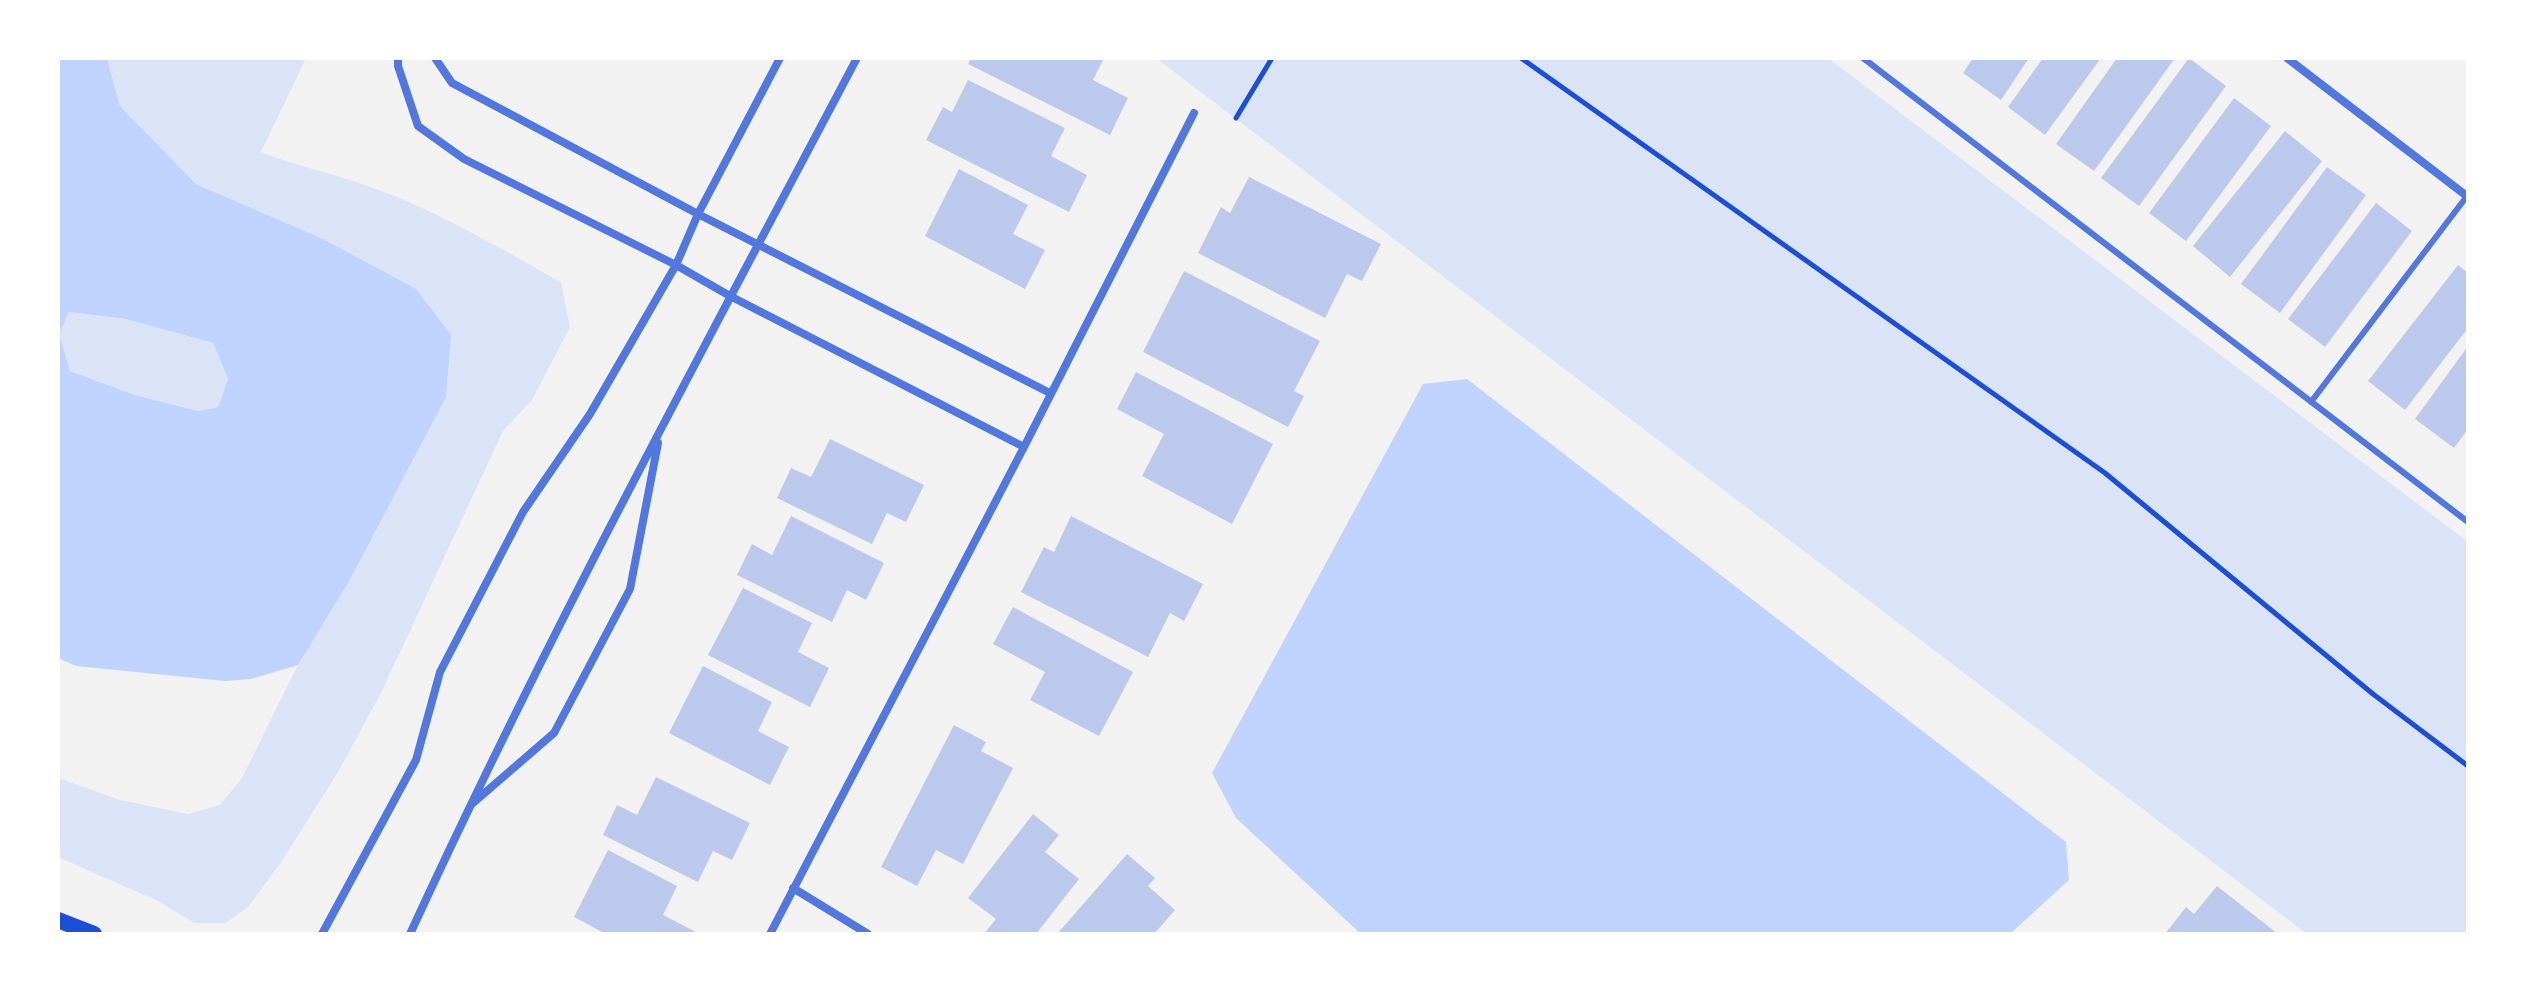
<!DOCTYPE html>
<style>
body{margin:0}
#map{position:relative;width:2526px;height:992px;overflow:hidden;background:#f2f2f2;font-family:"Public Sans",sans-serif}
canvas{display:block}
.frame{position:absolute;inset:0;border:60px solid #fff;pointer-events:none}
</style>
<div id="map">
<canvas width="2526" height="992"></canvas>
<div class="frame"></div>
</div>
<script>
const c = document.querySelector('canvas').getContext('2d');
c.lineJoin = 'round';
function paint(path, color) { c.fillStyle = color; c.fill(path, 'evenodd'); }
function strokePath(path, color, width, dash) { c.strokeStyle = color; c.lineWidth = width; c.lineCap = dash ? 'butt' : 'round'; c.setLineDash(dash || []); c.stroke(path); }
paint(new Path2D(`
 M 107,58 L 306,58 L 261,152 C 296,166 333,173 368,186 C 436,210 498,247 561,282 L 570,327 L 532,400 L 503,431 L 381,693 L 338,772 L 282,861 L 248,907 L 226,923 L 194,923 L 158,901 L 58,857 L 58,778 L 120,800 L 188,814 L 220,805 L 242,778 L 298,665 L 347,585 L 323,239 L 196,184 L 120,106 Z
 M 1156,58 L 1828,58 L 2468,542 L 2468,934 L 2307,934 Z
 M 69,312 L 126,319 L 213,343 L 228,379 L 218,407 L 198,411 L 135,395 L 70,371 L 59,334 Z`), '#dbe4f7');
paint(new Path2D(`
 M 58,58 L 107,58 L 120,106 L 196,184 L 323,239 L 416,289 L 451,335 L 446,397 L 347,585 L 298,665 L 251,679 L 225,681 L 76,666 L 58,658 ZM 69,312 L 126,319 L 213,343 L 228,379 L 218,407 L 198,411 L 135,395 L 70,371 L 59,334 Z
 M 1467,379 L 2066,842 L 2069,880 L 2010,934 L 1361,934 L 1236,818 L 1212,773 L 1423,384 Z`), '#bfd3fe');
paint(new Path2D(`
 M 971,58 L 1104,58 L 1093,80 L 1128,98 L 1110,135 L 968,64 Z
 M 1973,58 L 2029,58 L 2001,100 L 1963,73 Z
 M 2043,58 L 2101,58 L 2045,135 L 2008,107 Z
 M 2117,58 L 2175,58 L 2094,171 L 2056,144 Z
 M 2189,58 L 2226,86 L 2139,206 L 2101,178 Z
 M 968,80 L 1065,128 L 1051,156 L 1087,175 L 1069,212 L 926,140 L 943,107 L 952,112 Z
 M 2234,98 L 2271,126 L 2186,241 L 2149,213 Z
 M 2285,131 L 2322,161 L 2230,277 L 2193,246 Z
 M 2327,167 L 2366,195 L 2280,313 L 2241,284 Z
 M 959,169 L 1028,205 L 1013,234 L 1045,250 L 1025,289 L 925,236 Z
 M 1249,177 L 1381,244 L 1362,281 L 1347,274 L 1325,318 L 1198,253 L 1221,207 L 1230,213 Z
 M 2376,203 L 2412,231 L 2325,347 L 2288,319 Z
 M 2458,265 L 2468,273 L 2468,328 L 2405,410 L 2368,381 Z
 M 1184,271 L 1320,341 L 1294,391 L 1304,396 L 1288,427 L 1143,352 Z
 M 2468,346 L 2468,429 L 2454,448 L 2415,419 Z
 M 1136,372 L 1273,444 L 1232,524 L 1142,476 L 1164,434 L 1117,409 Z
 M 830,439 L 924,485 L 906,522 L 887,513 L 872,544 L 777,498 L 791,468 L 811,477 Z
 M 791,516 L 884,563 L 866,600 L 847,590 L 832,622 L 737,575 L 752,544 L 772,555 Z
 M 1071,516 L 1203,584 L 1184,621 L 1170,613 L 1148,657 L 1021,592 L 1044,547 L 1054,552 Z
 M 743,588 L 812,623 L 798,652 L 829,668 L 810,707 L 708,655 Z
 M 1013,607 L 1133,672 L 1099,736 L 1030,700 L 1045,672 L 993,644 Z
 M 703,666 L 772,702 L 758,731 L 789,747 L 770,785 L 669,733 Z
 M 954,725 L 986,742 L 981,751 L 1013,768 L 963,864 L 936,850 L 917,886 L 881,867 Z
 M 656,777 L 750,823 L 732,860 L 713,851 L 698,882 L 603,835 L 617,805 L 637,815 Z
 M 1033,814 L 1059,835 L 1045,852 L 1079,879 L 1036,934 L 984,934 L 996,919 L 968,898 Z
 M 608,850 L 677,886 L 663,915 L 694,931 L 693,934 L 606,934 L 574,917 Z
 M 1127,854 L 1155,878 L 1148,886 L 1175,910 L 1154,934 L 1057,934 Z
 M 2217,886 L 2278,934 L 2165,934 L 2186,907 L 2194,914 Z`), '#bdc9ec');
strokePath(new Path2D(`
 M 1521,58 L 2105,473 L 2373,694 L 2468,766
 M 1236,118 L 1272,58`), '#1d4ed8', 5);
strokePath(new Path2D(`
 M 1863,58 L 2468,522
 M 2311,402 L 2467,196`), '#5277de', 6);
strokePath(new Path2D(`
 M 398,58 L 398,66 L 418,126 L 464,159 L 676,265 L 730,296 L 1024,447
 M 435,58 L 452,83 L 698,214 L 1050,393
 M 2287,58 L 2468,197
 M 473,803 L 554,733 L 630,589 L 658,443
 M 793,888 L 868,934
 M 322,934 L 416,760 L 440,672 L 523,512 L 590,414 L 676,265 L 698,214 L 780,58
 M 410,934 C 547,636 704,348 857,58
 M 770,934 L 1024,447 L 1194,113`), '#5277de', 8);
strokePath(new Path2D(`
 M 58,920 L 94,934`), '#1d4ed8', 16);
</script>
